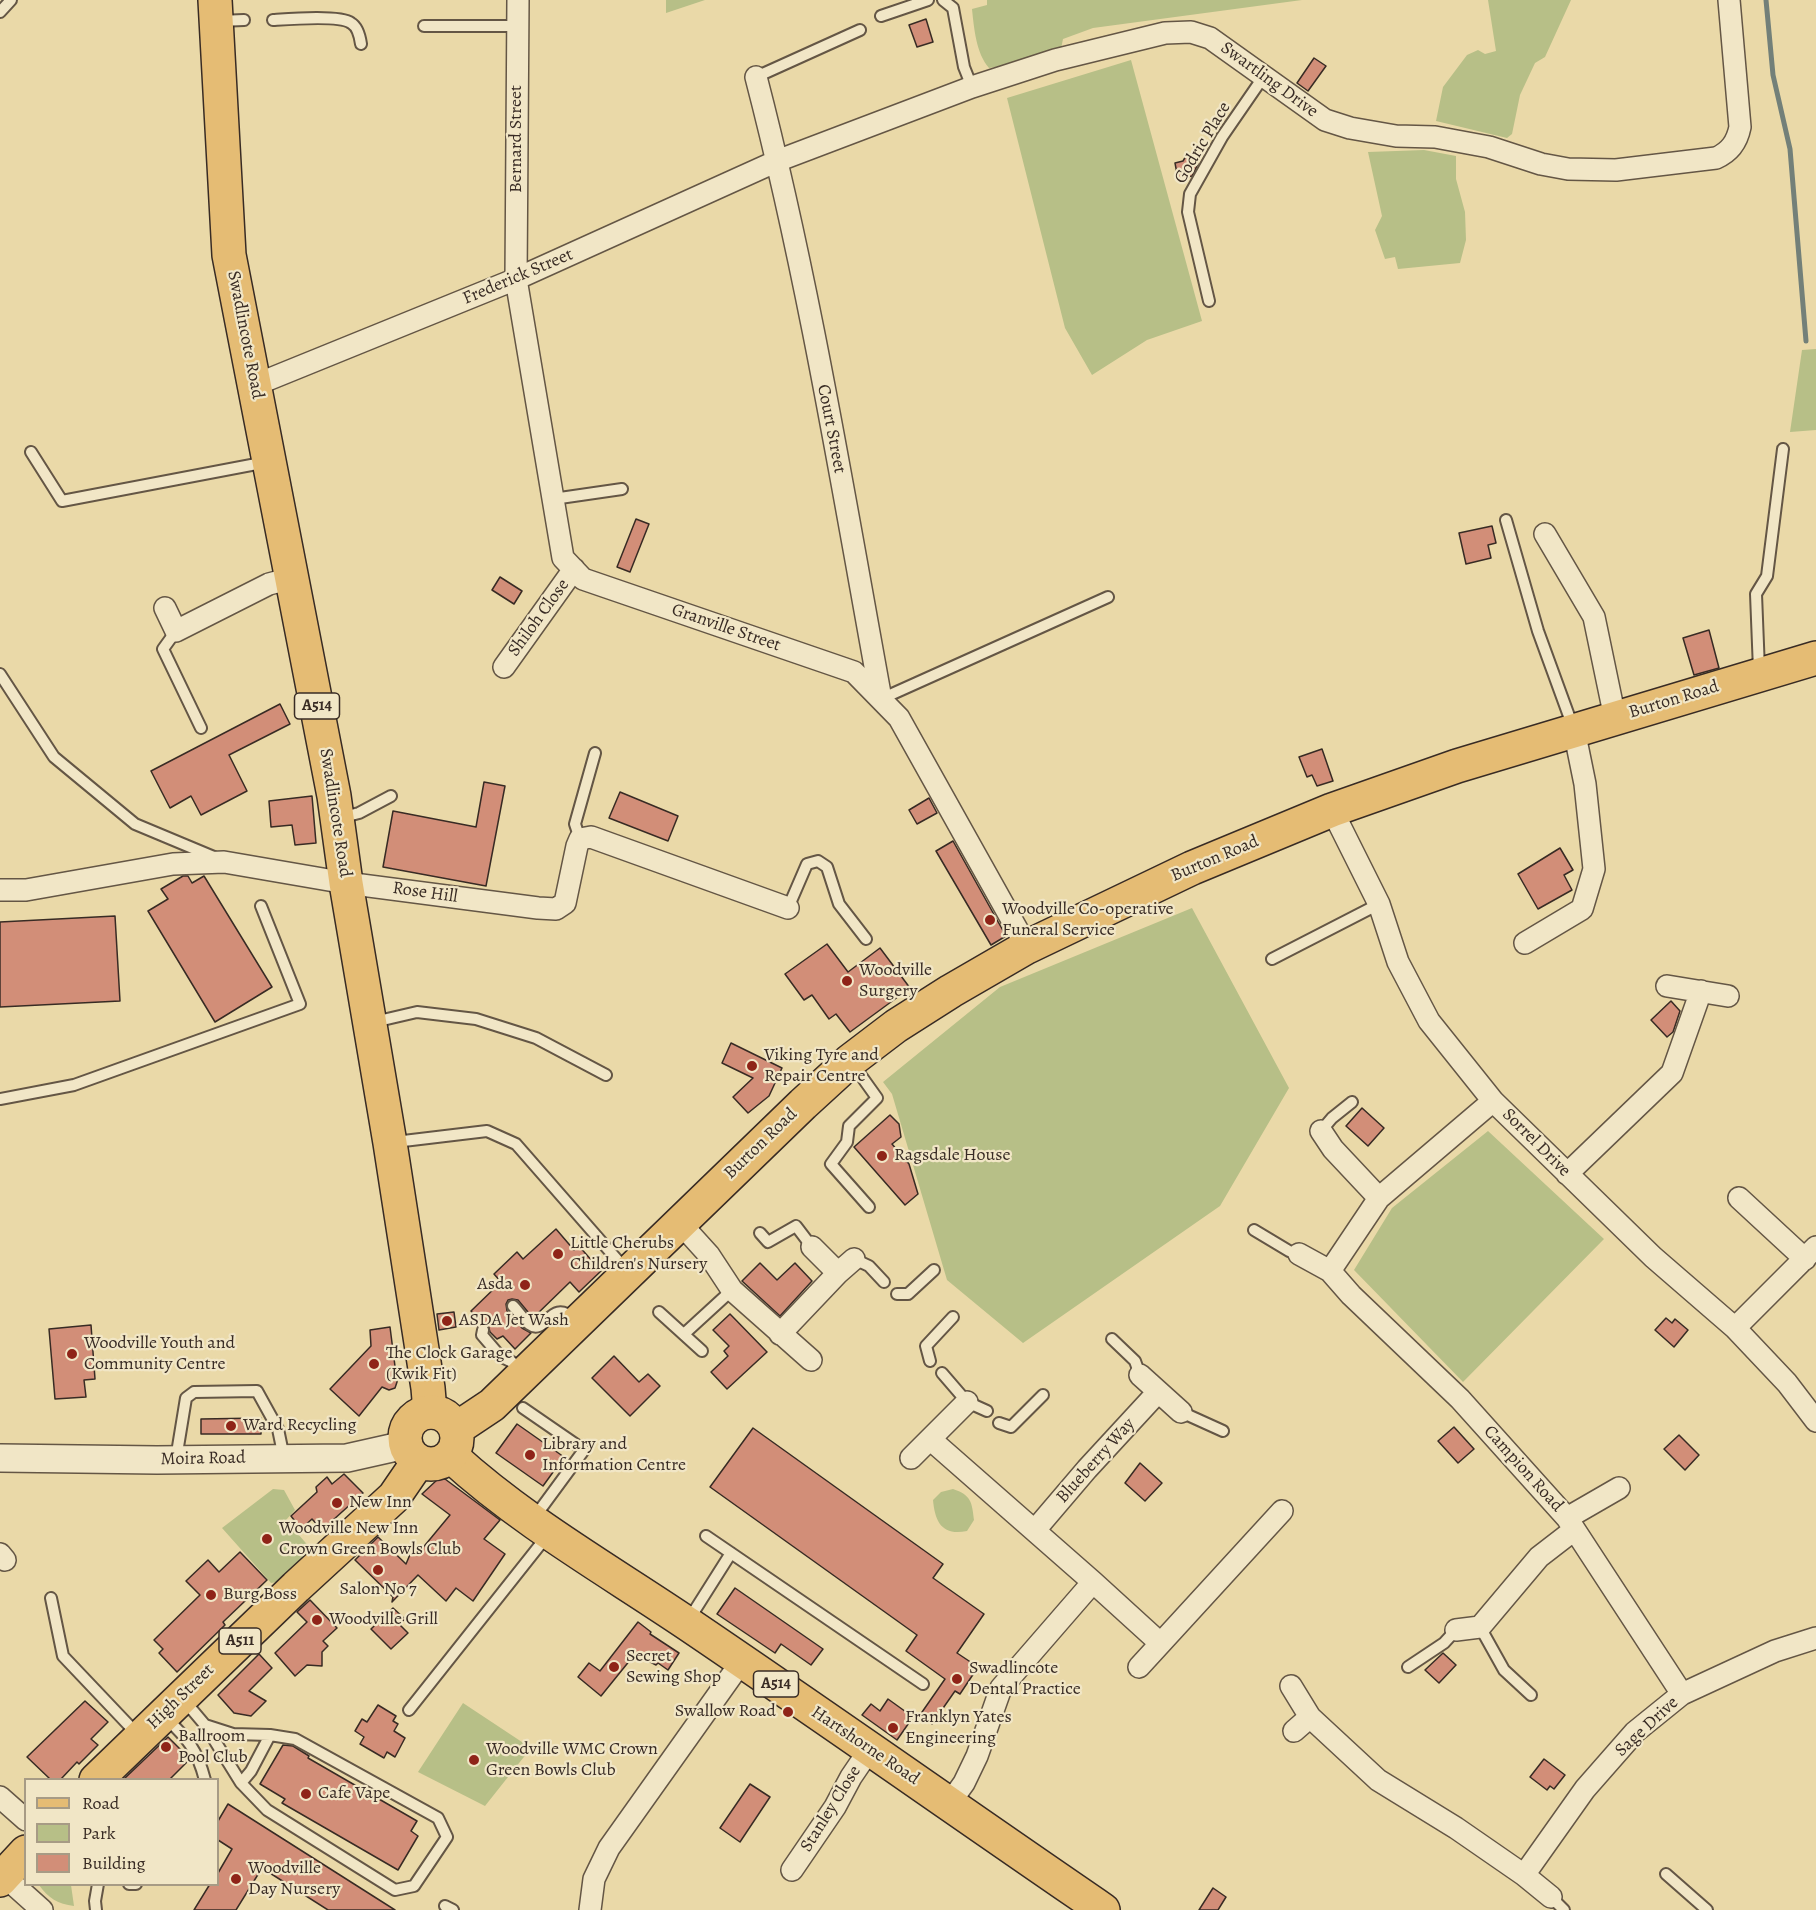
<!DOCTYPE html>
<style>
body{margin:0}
#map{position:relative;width:1816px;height:1910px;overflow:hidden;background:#ead9a8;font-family:Alegreya,serif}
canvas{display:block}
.legend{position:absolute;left:24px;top:1778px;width:195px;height:108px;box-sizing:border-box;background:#f1e6c6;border:2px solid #a79b85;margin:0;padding:8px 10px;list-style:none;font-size:18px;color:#382b24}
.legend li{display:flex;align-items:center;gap:12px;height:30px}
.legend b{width:30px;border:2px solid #a79b85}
</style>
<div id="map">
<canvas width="1816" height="1910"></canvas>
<ul class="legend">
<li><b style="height:8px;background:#e5bc74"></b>Road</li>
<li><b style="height:16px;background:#b7bf87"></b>Park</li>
<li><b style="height:16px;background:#d28e78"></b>Building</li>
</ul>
</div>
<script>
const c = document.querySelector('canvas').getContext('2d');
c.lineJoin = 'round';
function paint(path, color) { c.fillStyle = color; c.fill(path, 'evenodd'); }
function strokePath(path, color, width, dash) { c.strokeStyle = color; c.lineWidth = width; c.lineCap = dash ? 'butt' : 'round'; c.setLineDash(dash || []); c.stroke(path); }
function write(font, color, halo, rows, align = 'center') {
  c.font = font + ' Alegreya,serif'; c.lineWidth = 4.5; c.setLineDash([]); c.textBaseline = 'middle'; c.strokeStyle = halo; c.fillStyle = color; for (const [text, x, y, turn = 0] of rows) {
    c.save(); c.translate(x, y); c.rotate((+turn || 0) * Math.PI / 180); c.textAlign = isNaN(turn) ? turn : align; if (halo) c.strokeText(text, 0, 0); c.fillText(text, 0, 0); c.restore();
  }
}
paint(new Path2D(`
 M 666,0 L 705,0 L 666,13 Z
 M 987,0 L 1302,0 L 1093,28 L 1063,39 L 1061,49 L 1009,65 L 989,68 C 976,53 974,28 972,9 L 987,5 Z
 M 1488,0 L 1571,0 L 1545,57 L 1535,63 L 1520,95 L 1512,134 L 1507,138 L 1436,121 L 1443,87 L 1467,55 L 1478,50 L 1485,54 L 1496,51 Z
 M 1131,60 L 1202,321 L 1147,340 L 1092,375 L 1065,328 L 1007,98 Z
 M 1424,150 L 1456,156 L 1456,179 L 1465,212 L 1466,240 L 1460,263 L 1398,269 L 1395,257 L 1385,259 L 1375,230 L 1382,216 L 1368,152 Z
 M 1816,349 L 1816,430 L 1790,432 L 1802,350 Z
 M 1192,908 L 1289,1088 L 1220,1206 L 1023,1343 L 947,1280 L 892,1094 L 883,1082 L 1000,987 Z
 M 1488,1131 L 1604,1239 L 1463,1382 L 1354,1270 L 1392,1208 Z
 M 273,1489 L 284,1490 L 295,1510 L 286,1520 L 311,1549 L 277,1582 L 271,1583 L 222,1528 Z
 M 953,1489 C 971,1495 972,1502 974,1520 L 967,1531 C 943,1536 935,1523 933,1500 L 941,1492 Z
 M 463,1703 L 531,1748 L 485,1806 L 418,1772 Z
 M 39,1885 L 71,1885 L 74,1906 C 58,1904 48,1898 39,1885 Z`), '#b7bf87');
strokePath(new Path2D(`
 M 1766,0 L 1773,75 L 1790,149 L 1806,341`), '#738079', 5);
const building = new Path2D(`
 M 926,19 L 933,42 L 917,47 L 909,25 Z
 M 1314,58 L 1326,66 L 1308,91 L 1297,83 Z
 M 1186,156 L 1198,164 L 1192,176 L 1178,179 L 1175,163 L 1183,161 Z
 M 636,519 L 649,524 L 630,572 L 617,567 Z
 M 1492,526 L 1496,543 L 1488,545 L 1491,558 L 1466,564 L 1459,533 Z
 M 500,577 L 522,591 L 514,604 L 492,590 Z
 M 1709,630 L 1719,668 L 1694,675 L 1683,638 Z
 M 280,704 L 290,724 L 229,755 L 247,791 L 201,815 L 191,796 L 170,808 L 151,771 Z
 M 1322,749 L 1333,781 L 1317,786 L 1312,775 L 1307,777 L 1299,757 Z
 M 484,782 L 505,786 L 486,886 L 383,867 L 393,811 L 476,827 Z
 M 620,792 L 678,816 L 668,841 L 609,818 Z
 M 312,796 L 316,843 L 295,845 L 292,825 L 271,827 L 269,801 Z
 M 929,798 L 937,813 L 917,824 L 909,810 Z
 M 953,841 L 1006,936 L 991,945 L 936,851 Z
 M 1560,848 L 1573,870 L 1564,875 L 1572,890 L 1538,909 L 1518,874 Z
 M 183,876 L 188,876 L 192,883 L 204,876 L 272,987 L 215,1022 L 148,911 L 168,899 L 161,889 Z
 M 115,916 L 120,1001 L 0,1007 L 0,922 Z
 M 827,944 L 848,972 L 880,948 L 910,988 L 850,1032 L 836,1014 L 829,1019 L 812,995 L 804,1000 L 785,974 Z
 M 1671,1001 L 1680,1011 L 1673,1032 L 1667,1037 L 1651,1020 Z
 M 731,1043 L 782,1068 L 769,1096 L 748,1113 L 733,1097 L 753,1078 L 722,1063 Z
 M 1362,1108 L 1384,1128 L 1368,1146 L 1346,1126 Z
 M 890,1115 L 899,1124 L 901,1137 L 892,1144 L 909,1164 L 918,1194 L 905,1205 L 854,1147 Z
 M 556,1229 L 574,1250 L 578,1245 L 601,1271 L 579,1292 L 570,1282 L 533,1318 L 518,1300 L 512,1299 L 508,1300 L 506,1304 L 507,1311 L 522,1328 L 531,1333 L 515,1349 L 503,1336 L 497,1339 L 490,1332 L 488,1325 L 481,1323 L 471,1311 L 501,1282 L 494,1274 L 517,1252 L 523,1259 Z
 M 760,1263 L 777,1280 L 795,1263 L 812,1281 L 780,1316 L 742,1281 Z
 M 454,1312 L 456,1327 L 439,1330 L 437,1314 Z
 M 730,1314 L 767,1352 L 727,1389 L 711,1372 L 728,1356 L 724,1351 L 729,1346 L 713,1330 Z
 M 1666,1318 L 1672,1323 L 1675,1319 L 1688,1330 L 1674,1347 L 1655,1330 Z
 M 91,1325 L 95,1379 L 84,1380 L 86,1397 L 55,1399 L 49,1329 Z
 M 390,1327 L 397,1382 L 395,1388 L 389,1390 L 382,1387 L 359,1416 L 330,1389 L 371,1346 L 370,1330 Z
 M 614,1356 L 639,1382 L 648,1374 L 660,1386 L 630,1416 L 592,1378 Z
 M 261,1418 L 261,1434 L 201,1434 L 201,1419 Z
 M 517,1424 L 564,1457 L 543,1486 L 496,1453 Z
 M 1454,1427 L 1474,1449 L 1458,1463 L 1438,1441 Z
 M 753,1428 L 943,1564 L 933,1578 L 984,1614 L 957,1653 L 978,1667 L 960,1694 L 955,1691 L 932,1724 L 920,1715 L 945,1679 L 906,1651 L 917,1635 L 710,1487 Z
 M 1679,1435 L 1699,1455 L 1685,1470 L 1664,1449 Z
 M 1140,1463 L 1162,1483 L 1145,1501 L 1125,1483 Z
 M 344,1474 L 363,1493 L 322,1530 L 312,1519 L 301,1529 L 291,1516 L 317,1492 L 316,1487 L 327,1477 L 332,1484 Z
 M 438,1479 L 445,1479 L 500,1520 L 484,1539 L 505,1554 L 473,1601 L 456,1588 L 446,1601 L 418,1575 L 392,1602 L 393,1597 L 355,1560 L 378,1537 L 406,1564 L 414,1545 L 421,1550 L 450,1515 L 422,1494 Z
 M 240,1552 L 267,1580 L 223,1622 L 225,1625 L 177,1672 L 159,1653 L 163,1649 L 154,1640 L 200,1595 L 186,1581 L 208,1560 L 219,1572 Z
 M 735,1588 L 823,1649 L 811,1665 L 781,1644 L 775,1653 L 717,1614 Z
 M 310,1600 L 337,1628 L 323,1641 L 328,1646 L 322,1652 L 322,1666 L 307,1665 L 295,1676 L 275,1653 L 307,1622 L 297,1612 Z
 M 393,1608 L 405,1619 L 399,1624 L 408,1633 L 391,1649 L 371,1629 Z
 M 638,1622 L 651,1632 L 650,1634 L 679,1653 L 668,1670 L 658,1663 L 656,1665 L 635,1654 L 601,1696 L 578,1677 L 589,1663 L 600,1671 Z
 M 1443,1653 L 1456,1665 L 1439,1683 L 1425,1670 Z
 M 259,1654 L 272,1668 L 249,1691 L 266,1701 L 251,1716 L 234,1713 L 218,1695 Z
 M 888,1699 L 913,1717 L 897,1740 L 862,1715 L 871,1704 L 880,1711 Z
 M 85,1701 L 108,1722 L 91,1739 L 98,1745 L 79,1764 L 77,1762 L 61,1779 L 50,1779 L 27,1757 Z
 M 378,1705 L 396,1716 L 393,1721 L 398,1724 L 394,1731 L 405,1738 L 395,1757 L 387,1752 L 384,1758 L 360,1744 L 364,1737 L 355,1731 L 362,1719 L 367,1722 Z
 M 168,1737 L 190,1759 L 170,1779 L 124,1779 Z
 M 283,1745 L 293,1746 L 309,1756 L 308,1758 L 417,1821 L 411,1831 L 418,1836 L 398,1870 L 282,1803 L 285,1799 L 260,1784 Z
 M 1544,1759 L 1565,1775 L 1554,1789 L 1550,1786 L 1547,1790 L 1530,1777 Z
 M 750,1784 L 770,1797 L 740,1842 L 720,1828 Z
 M 228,1804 L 373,1896 L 395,1910 L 328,1910 L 262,1868 L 236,1910 L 194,1910 L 210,1884 L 218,1884 L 218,1873 L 232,1849 L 218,1840 L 218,1821 Z
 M 1213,1888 L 1226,1897 L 1218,1910 L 1199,1910 Z`);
paint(building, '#d28e78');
strokePath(building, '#382b24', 1.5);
const service = new Path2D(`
 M 943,0 L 953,8 L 964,67 L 972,87
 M 0,12 L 11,0
 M 881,16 L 928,0
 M 273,20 C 289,19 340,15 351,23 C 358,27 360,37 361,44
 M 219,21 L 244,20
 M 424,26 L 518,26
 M 756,77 L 860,30
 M 1209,301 L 1188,212 L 1190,194 L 1222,137 L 1264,76
 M 31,452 L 62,501 L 267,462
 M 553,499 L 622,489
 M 1506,520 L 1538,631 L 1573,727
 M 176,631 L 163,649 L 201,728
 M 1759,670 L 1756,594 L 1767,576 L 1783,449
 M 0,674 L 54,757 L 135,824 L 214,857
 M 881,699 L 1108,597
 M 340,818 L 359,813 L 391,796
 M 580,839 L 575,824 L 595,753
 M 788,908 L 807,864 L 818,861 L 827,867 L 839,904 L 866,939
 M 1272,959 L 1379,904
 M 374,1022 L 417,1012 L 476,1019 L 536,1038 L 606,1075
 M 852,1063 L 877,1098 L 849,1126 L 847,1142 L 831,1164 L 869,1207
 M 0,1099 L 74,1085 L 300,1004 L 261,906
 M 1321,1131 L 1332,1118 L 1352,1102
 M 395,1142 L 487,1131 L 516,1144 L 627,1271
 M 1254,1230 L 1289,1251 L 1299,1254
 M 760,1233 L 768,1242 L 796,1226 L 812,1247
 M 854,1259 L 869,1266 L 884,1282
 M 897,1294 L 908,1294 L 934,1270
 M 513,1306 C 518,1311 523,1319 529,1324 C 546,1337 550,1297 574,1319
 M 659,1312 L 702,1351
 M 483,1330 L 482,1335 L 500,1356 L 512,1362 L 521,1372
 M 684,1334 L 732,1290
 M 1112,1339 L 1135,1361 L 1140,1375
 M 930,1361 L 926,1346 L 953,1317
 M 942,1373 L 967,1402 L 987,1411
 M 523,1408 L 584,1450 L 534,1518
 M 1181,1412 L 1223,1431
 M 999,1423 L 1011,1427 L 1043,1395
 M 176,1459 L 186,1398 L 194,1392 L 257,1391 L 278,1429 L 284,1458
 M 706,1536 L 923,1684
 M 51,1598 L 63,1656 L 138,1735
 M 688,1621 L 731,1553
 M 1480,1627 L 1504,1670 L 1531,1695
 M 1408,1667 L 1444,1643 L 1456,1630
 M 183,1699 L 205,1725 L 241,1783 L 267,1810 L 395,1890 L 414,1886 L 447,1837 L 438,1818 L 295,1739 L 270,1735 L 233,1734 L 205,1725
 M 409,1710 L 547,1536
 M 165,1717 C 187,1738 197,1749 205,1780
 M 241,1783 L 251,1771 L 270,1735
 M 1666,1874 L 1707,1910
 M 129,1884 L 136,1884
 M 1551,1897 L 1564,1910
 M 445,1906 L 453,1910
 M 96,1910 L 95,1901 L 98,1884`);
const minor = new Path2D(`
 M 518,0 L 516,279 L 563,558 L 583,579 L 854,672 L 899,718 L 1027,947
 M 756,77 C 809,281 843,491 881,699
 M 255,385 L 516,279 L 777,161 L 972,87 L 1055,60 L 1165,33 L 1191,32 L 1210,38 L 1325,120 L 1350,128 L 1396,136 L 1435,137 L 1489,147 L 1541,164 L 1568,169 L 1616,170 L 1716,158 C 1730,152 1737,142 1740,127 L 1729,0
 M 1545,534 L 1594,617 L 1615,718
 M 165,608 L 176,631 L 269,584 L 292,578
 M 504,667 L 574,569
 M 1332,810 L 1379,904 L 1398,962 L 1429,1021 L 1493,1101 L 1653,1257 L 1735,1328 L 1787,1383 L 1816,1421
 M 0,890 L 26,890 L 173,864 L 224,862 L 346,883 L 538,908 L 556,909 L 565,903 L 577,846 L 580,839 L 591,837 L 788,908
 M 1525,943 L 1582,909 L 1594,869 L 1585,784 L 1574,730
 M 1667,986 L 1728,996
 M 1321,1131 L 1333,1149 L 1379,1198
 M 1567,1174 L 1672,1073 L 1701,991
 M 1739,1198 L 1805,1259
 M 680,1223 L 709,1255 L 732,1290 L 811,1360
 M 812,1247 L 838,1273
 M 1299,1254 L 1330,1271 L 1351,1295 L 1460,1399 L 1567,1518 L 1682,1694
 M 1330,1271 L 1379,1198 L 1493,1101
 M 1735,1328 L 1816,1247
 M 780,1334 L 838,1273 L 854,1259
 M 1140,1375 L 1181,1412
 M 930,1439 L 1093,1582 L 1160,1643
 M 911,1458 L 967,1402
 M 1567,1518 L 1619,1488
 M 1035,1530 L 1087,1469 L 1158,1392
 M 0,1554 L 5,1560
 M 1456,1630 L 1480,1627 L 1539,1557 L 1574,1530
 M 1139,1667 L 1282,1511
 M 1291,1686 L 1310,1717 L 1378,1780 L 1456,1828 L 1524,1875 L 1551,1897
 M 1294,1731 L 1310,1717
 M 0,1797 L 26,1820
 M 949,1804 L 964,1783 L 977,1756 L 1001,1688 L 1093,1582
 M 792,1870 L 835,1807 L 851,1777 L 870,1749
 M 1524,1875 L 1585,1789 L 1635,1732 L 1682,1694 L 1775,1651 L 1816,1638
 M 4,1876 L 42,1910
 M 590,1910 L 594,1879 L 609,1848 L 742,1661`);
const tertiary = new Path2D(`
 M 0,1458 L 157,1460 L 347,1458 L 405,1445`);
const primary = new Path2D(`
 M 215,0 L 229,255 L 334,796 L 346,883 L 390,1143 L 428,1388 L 430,1412
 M 451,1456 C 522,1521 608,1570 688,1624 C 827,1718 964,1815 1103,1910`);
const trunk = new Path2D(`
 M405 1438a26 26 0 1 1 52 0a26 26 0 1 1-52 0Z
 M 456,1429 L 492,1405 L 803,1104 L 850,1061 L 896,1026 L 951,991 L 1027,947 L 1192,868 L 1332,810 L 1457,766 L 1816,658
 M 96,1780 L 296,1587 L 394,1497 L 418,1462
 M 0,1880 L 26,1852`);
strokePath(service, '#645645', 14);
strokePath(minor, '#645645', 24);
strokePath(tertiary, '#645645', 30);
strokePath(primary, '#382b24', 36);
strokePath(trunk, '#382b24', 36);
strokePath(service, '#f1e6c6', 10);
strokePath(minor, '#f1e6c6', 21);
strokePath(tertiary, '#f1e6c6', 27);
strokePath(primary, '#e5bc74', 33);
strokePath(trunk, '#e5bc74', 33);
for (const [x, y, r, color] of [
 [990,920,6,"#8f2418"],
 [847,981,6,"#8f2418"],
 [752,1066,6,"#8f2418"],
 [882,1156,6,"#8f2418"],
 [558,1254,6,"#8f2418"],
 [525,1285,6,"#8f2418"],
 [447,1321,6,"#8f2418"],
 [72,1354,6,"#8f2418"],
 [374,1364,6,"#8f2418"],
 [231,1426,6,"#8f2418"],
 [530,1455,6,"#8f2418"],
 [337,1503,6,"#8f2418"],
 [267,1539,6,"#8f2418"],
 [378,1570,6,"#8f2418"],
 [211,1595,6,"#8f2418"],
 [317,1620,6,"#8f2418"],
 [614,1667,6,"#8f2418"],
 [957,1679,6,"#8f2418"],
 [788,1712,6,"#8f2418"],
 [893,1728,6,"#8f2418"],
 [166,1747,6,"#8f2418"],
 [474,1760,6,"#8f2418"],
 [306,1794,6,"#8f2418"],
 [236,1879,6,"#8f2418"]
]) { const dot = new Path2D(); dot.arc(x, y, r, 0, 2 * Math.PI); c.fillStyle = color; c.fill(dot); strokePath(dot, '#f1e6c6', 2); }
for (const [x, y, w] of [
 [317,706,45],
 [240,1641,42],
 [776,1684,45]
]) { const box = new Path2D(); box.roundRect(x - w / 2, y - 13, w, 26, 4.5); c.fillStyle = '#f1e6c6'; c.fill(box); strokePath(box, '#382b24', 1.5); }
write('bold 16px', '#382b24', null, [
 ["A514",317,706],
 ["A511",240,1641],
 ["A514",776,1684]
]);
write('18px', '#382b24', '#f1e6c6', [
 ["Swartling Drive",1269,80,36],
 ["Bernard Street",517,139,-90],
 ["Godric Place",1203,143,-59],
 ["Frederick Street",518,277,-23],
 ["Swadlincote Road",245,335,79],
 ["Court Street",831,429,79],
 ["Shiloh Close",539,618,-54],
 ["Granville Street",726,628,19],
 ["Burton Road",1674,700,-17],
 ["Swadlincote Road",335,813,81],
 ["Burton Road",1215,859,-23],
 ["Rose Hill",425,893,8],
 ["Sorrel Drive",1536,1143,45],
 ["Burton Road",761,1144,-44],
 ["Moira Road",203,1459,-1],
 ["Blueberry Way",1096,1461,-48],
 ["Campion Road",1523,1469,48],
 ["High Street",181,1697,-44],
 ["Sage Drive",1647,1727,-43],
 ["Hartshorne Road",865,1746,34],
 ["Stanley Close",831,1809,-58]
]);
write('18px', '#382b24', '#f1e6c6', [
 ["Woodville Co-operative",1002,910],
 ["Funeral Service",1002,931],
 ["Woodville",859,971],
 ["Surgery",859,992],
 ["Viking Tyre and",764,1056],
 ["Repair Centre",764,1077],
 ["Ragsdale House",894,1156],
 ["Little Cherubs",570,1244],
 ["Children's Nursery",570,1265],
 ["Asda",513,1285,"right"],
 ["ASDA Jet Wash",459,1321],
 ["Woodville Youth and",84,1344],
 ["Community Centre",84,1365],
 ["The Clock Garage",386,1354],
 ["(Kwik Fit)",386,1375],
 ["Ward Recycling",243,1426],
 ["Library and",542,1445],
 ["Information Centre",542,1466],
 ["New Inn",349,1503],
 ["Woodville New Inn",279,1529],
 ["Crown Green Bowls Club",279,1550],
 ["Salon No 7",378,1590,"center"],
 ["Burg Boss",223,1595],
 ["Woodville Grill",329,1620],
 ["Secret",626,1657],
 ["Sewing Shop",626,1678],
 ["Swadlincote",969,1669],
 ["Dental Practice",969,1690],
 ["Swallow Road",776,1712,"right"],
 ["Franklyn Yates",905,1718],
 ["Engineering",905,1739],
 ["Ballroom",178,1737],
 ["Pool Club",178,1758],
 ["Woodville WMC Crown",486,1750],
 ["Green Bowls Club",486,1771],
 ["Cafe Vape",318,1794],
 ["Woodville",248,1869],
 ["Day Nursery",248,1890]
], 'left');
</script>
